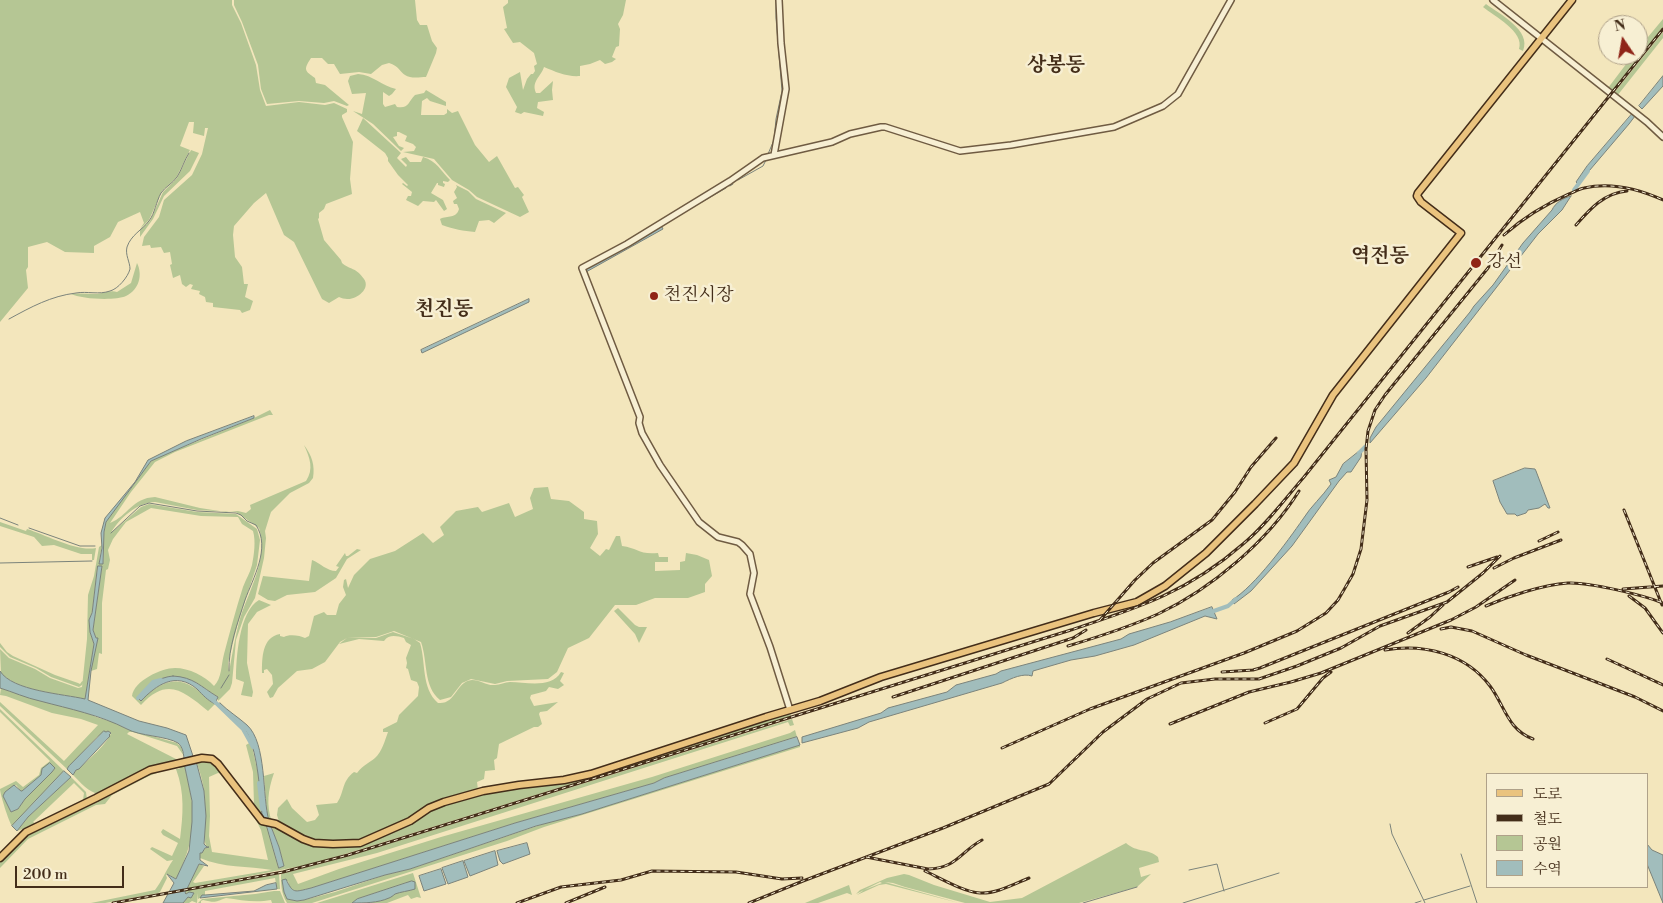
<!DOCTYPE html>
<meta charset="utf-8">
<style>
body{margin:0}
#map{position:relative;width:1663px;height:903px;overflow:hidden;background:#f3e6bc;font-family:"Libre Bodoni","Noto Serif KR",serif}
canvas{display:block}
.legend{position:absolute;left:1486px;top:773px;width:162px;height:115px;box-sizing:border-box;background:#f7efd3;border:1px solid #afa189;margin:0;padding:6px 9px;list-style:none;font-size:15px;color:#432d19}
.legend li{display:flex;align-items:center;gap:10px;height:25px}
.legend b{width:25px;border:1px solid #afa189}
.north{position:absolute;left:1598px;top:15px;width:50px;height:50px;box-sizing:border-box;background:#f7efd3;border:1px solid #afa189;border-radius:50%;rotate:348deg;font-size:14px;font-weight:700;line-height:20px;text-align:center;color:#432d19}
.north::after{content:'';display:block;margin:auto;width:18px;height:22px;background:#8f2418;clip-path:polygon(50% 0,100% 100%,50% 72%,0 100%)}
.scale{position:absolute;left:15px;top:866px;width:109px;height:22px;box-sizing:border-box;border:2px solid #432d19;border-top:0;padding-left:6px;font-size:15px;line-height:18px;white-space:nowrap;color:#432d19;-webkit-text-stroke:4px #f7efd3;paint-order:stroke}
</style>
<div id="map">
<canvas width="1663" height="903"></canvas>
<ul class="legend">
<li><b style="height:6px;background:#eac37e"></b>도로</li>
<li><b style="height:6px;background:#432d19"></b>철도</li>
<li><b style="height:14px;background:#b5c694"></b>공원</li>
<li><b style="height:14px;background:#a1bdbc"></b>수역</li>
</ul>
<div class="north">N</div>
<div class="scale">200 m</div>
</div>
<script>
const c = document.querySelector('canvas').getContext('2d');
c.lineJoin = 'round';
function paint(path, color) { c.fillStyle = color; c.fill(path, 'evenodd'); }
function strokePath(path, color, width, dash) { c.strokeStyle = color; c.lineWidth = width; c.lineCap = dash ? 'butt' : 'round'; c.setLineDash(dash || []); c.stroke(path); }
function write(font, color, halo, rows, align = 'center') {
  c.font = font + ' "Libre Bodoni","Noto Serif KR",serif'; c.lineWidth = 5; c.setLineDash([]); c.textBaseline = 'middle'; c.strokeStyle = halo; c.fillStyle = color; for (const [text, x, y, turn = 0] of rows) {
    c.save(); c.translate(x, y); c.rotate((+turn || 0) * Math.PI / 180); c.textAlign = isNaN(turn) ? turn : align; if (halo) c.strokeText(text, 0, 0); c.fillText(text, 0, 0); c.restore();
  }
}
paint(new Path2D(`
 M 0,0 L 232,0 L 232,5 L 241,23 L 256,65 L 260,90 L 266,106 L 299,102 L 325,105 L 334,103 L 347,109 L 347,112 L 342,115 L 342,117 L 353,142 L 350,179 L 352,194 L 326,204 L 324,209 L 319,213 L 319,218 L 318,219 L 324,240 L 341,260 L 342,263 C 350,270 356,267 364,279 C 371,289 356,300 347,299 C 345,299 341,298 339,297 L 329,303 L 322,299 L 294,242 L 284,235 L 266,193 L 254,203 L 234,226 L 233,235 L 235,257 L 242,267 L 244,284 L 248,284 L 245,297 L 253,301 L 250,310 L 242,313 L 240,310 L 213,307 L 213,303 L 206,302 L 205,297 L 199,294 L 200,291 L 191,289 L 193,285 L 190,284 L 186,287 L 182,284 L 180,275 L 173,278 L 170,265 L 172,264 L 170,252 L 164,253 L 161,247 L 151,248 L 150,245 L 142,246 L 144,237 L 159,217 L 164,200 L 192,175 L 202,154 L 208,128 L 205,128 L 204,136 L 193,133 L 194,122 L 189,122 L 180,146 L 190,150 L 176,178 L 162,191 L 149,220 L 140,229 L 144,223 L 140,212 L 118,222 L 110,237 L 94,246 L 94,253 L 65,252 L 47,242 L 28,247 L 28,267 L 26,270 L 28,288 L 0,322 Z
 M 234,0 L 415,0 L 417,20 L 420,25 L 427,25 L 432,41 L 437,48 L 436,53 L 426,77 C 420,77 411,79 405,75 C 400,72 399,66 389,63 L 382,65 L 371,74 L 359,72 L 340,74 L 334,64 L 328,64 L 322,58 L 311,58 C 303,70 305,71 315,78 L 316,83 L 325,85 L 349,105 L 347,106 L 334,101 L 324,103 L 299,101 L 267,104 L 261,89 L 258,65 L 242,22 L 234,5 Z
 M 508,0 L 626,0 L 623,15 L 618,24 L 620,29 L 619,46 L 616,47 L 612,57 L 616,59 L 612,62 L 605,64 L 600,60 L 590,64 L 580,66 L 580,76 C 567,77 556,72 544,67 C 541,77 531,81 536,93 L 540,93 L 553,81 L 552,90 L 553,100 L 538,102 L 537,108 L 544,112 L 543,116 L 524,112 L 521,114 L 515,112 L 517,107 L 506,87 L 509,78 L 520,72 L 523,90 L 527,79 L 531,74 L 533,74 L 535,71 L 534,66 L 537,64 L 534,53 L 520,42 L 513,43 L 504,29 L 507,28 L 503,7 L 508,3 Z
 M 1486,4 C 1499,14 1532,30 1523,51 L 1519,49 C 1525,32 1494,16 1483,7 Z
 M 1663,19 L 1663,28 L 1612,91 L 1608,88 L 1633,55 L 1638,55 L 1638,49 Z
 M 1663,32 L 1663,38 L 1617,96 L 1614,93 Z
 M 358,74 C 373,75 382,86 396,89 L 392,94 L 389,96 L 383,92 L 383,104 L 385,107 L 395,104 L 397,107 C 409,109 408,102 415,95 L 424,93 L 426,90 L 446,102 L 446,106 L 430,101 L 427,98 L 422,101 L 421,115 L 444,115 L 447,113 L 447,109 L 452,113 L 458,111 L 475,145 L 489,162 L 497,156 L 515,188 L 518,187 L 524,195 L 522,197 L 529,212 L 520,217 L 477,197 L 469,190 L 452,180 L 434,159 L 403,152 L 414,151 L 416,147 L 413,144 L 405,141 L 407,136 L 399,132 L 397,132 L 397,136 L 393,137 L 399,146 L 404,148 L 401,151 L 398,148 L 373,124 L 353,111 L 362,114 L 366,93 L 352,94 L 348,81 L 350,76 Z
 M 363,118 L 401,153 L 397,158 L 406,167 L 407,165 L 401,159 L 406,157 L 410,162 L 421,162 L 423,157 C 437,161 440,170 450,180 L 448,182 L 443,181 L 443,183 L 445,184 L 444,187 L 438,185 L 438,183 L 437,183 L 431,193 L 443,200 L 447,209 L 444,211 L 436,200 L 434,202 L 423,201 L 418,206 L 406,200 L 408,196 L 411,196 L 412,192 L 402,184 L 403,183 L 407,186 L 408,185 L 398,175 L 388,161 L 388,158 L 385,153 L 357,131 Z
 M 191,150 L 199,153 L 190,171 L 164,196 L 153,219 L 140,237 L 140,230 L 150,221 L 163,192 L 177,178 Z
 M 456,185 L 468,191 L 476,199 L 506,213 L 494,223 L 489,220 L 479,221 L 475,232 C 463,231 454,229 442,225 L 440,219 C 448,215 456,219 459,209 L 457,204 L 454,204 L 453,201 L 457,198 L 454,192 L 457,187 Z
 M 137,263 C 143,275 139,290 126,296 C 115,301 81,299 71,294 C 80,293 88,294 97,294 C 104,293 111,290 117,292 L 131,283 Z
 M 270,410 L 273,415 L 269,415 L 175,452 L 155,462 L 131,492 L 110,523 C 128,516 132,498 155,497 L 200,508 L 226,512 L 238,511 L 246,513 L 251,509 L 250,505 L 306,481 C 314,469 310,458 304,445 C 312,456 315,465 313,478 L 309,483 L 290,493 L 271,512 L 269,518 L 265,531 L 266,538 L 264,558 L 255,598 L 244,617 L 236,640 L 232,683 L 230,689 L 218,701 L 218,697 C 196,683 197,679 169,676 L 141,697 L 141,701 C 155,686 173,674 193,687 C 202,692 206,700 215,704 L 208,711 C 184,692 168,676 141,705 L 132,696 C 134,681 161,668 175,668 C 189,668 205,676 214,686 C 222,678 221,665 224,654 C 230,631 236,609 243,587 C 246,579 250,573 252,565 C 254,555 256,541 253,531 L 242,524 L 238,517 L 201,516 L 151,508 L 126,522 L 113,539 L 108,550 L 110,560 L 108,569 L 106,570 L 102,603 L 102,654 L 99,653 L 97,669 L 91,671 L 97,640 L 93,630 L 102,566 L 98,566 L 92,613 L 89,620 L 90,632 L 94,644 L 85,700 C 57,692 24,693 1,674 L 0,649 L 9,658 L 35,669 L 50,678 L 78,688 L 82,687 L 87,639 L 88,595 L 94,576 L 99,547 L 102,545 L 99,563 L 103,564 C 105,550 102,534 106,521 C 112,507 126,495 135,483 C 141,475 145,465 154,459 L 254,418 ZM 155,502 L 197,510 L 236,512 L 259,528 C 269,560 248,591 239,622 C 235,638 232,655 229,672 L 228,663 L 238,622 L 257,565 L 260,540 L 257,529 L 236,514 L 197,512 L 149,504 L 141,507 L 111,533 C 118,519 138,502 155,502 Z
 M 548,487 L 551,499 L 569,501 L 584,512 L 584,519 L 597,521 L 598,534 L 590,548 L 600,556 L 606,549 L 609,550 L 616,536 L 620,536 L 622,546 C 638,548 639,555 658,553 L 659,557 L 668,557 L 668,562 L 655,562 L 655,571 L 680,570 L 680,562 L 685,561 L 686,553 L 697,555 L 709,560 L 712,576 L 705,584 L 705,592 L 688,598 L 655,598 L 636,605 L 615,605 L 589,638 L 568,648 L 557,672 L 548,679 L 507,681 L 495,684 L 471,679 L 462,683 L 451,697 L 440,700 C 423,686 428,662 421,642 L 394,631 L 376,637 L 347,638 L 340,642 L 325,662 L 312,669 L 297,671 L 278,688 L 273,697 L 270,698 L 267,692 L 273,684 L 272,675 L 267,669 L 264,670 L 264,673 L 262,673 C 262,658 262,637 280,634 L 280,636 L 284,637 C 288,634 300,635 305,638 L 309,636 L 314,616 L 324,612 L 327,615 L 336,615 L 339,604 L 346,595 L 343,587 L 344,580 L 346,579 L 348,588 L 354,575 L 370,559 L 395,551 L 423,533 L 433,543 L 444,535 L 440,527 L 456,511 L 478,507 L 482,512 L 509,503 L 515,517 L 533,509 L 530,498 L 534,488 Z
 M 0,522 L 26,531 L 27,529 C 46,535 77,552 96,548 L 94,560 L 92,560 L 92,554 L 81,554 L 54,545 L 42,546 L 34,537 L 0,526 Z
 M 357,549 L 361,550 L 347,559 L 336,578 L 315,592 L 287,595 L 275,601 L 268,600 L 258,594 L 263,576 L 309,581 L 312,560 C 320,563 327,571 336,571 L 339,567 L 336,566 L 345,553 L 346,556 L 348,556 Z
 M 259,600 L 271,605 L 257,612 L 248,624 L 247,663 L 253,692 L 252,697 L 241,695 L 244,682 L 236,679 C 236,659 239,611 259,600 Z
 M 618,608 L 635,625 L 639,627 L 647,627 L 639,643 L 635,634 L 614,611 Z
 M 393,632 L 414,639 L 420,643 C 426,662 421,688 438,703 C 456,705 456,681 472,680 C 480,680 487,686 495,685 C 500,685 505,682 510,682 C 526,682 551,689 561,672 L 564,673 L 560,681 L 564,685 L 558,689 L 549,687 L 546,691 L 531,695 L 530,698 L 534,706 L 558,702 L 547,711 L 540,712 L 539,714 L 542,724 L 538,727 L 534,727 L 499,744 L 497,758 L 494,760 L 495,770 L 485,771 L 484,779 L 477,782 L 478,790 L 354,843 L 308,840 L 280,825 L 277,815 L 278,808 L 287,799 L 292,808 L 307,822 L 315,820 L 319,815 L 316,805 L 337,803 C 345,791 341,782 354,772 L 357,773 C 364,764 368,764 375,758 C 382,752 385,740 388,732 L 383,732 L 383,729 L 397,722 L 399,715 L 418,696 L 419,687 L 417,682 L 411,680 L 408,669 L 406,668 L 407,663 L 406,658 L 411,645 L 406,642 L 404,638 C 397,636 389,634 384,641 L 359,639 L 339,644 L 347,638 L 376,638 Z
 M 0,643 L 7,652 L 13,656 L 55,675 L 78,683 L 80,684 L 83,680 L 82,685 L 79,687 L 51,677 L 36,668 L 10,657 L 0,647 Z
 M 1,688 L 41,701 L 82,711 L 99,718 L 114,722 L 127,729 L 177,743 L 181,747 L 184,756 L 177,746 L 133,732 L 129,732 L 127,734 L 176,759 L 184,760 L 180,761 L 174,760 L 169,763 L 99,794 C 88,792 81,783 73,775 L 76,770 L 79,769 C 88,760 108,743 111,733 L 108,731 L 97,737 L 67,769 L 0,706 L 0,702 L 64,761 L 98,725 L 81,719 L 52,713 L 6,696 L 0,695 Z
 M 0,709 L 64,771 L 12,826 C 9,822 0,794 0,789 L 16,781 L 23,787 L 39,775 L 41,768 L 50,761 L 0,712 ZM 50,763 L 55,768 L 52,772 L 25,799 L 18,809 L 11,812 L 3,796 L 5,792 L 16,785 L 21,791 L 22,791 L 41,775 Z
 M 790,712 L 791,716 L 316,863 L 189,888 L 189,890 L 191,890 L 279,874 L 280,889 L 277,889 L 275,878 L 205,891 L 205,895 L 198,899 L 198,893 L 197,903 L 192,901 L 189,903 L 183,903 L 188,897 L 187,894 L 185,893 L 199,864 L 204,866 L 193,882 L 195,883 L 272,870 C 248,866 223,868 200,858 L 200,853 L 207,847 C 202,841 206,814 205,804 C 205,789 201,774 196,761 L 212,761 L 224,774 L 218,773 L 209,777 L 210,816 L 209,836 L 212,852 L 268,860 L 261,830 L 253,814 L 266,823 L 279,868 L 284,866 L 279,847 L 270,824 L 304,841 L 353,845 L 411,823 L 421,818 L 433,809 L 480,792 L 548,784 Z
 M 792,719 L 794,725 L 790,726 L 788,722 L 377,853 L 293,874 L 298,884 L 339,869 L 441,837 L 652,777 L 790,733 L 795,730 L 797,737 L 664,778 L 654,783 L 515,823 L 311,888 L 297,891 L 290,889 L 288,881 L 282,882 L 284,892 L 287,899 L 297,901 L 304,900 L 335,892 L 385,875 L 410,869 L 546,823 L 582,814 L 800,745 L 800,747 L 544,827 L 507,841 L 312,903 L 287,903 C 281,893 281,885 281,874 L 349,856 Z
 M 251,742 L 258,773 L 264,820 L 251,805 L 254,804 L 253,772 L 246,745 Z
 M 184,763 C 187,778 191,793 193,809 C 195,833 187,857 176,879 L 168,874 L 166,875 L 167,878 L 160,892 L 158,893 L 105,903 L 91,903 L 155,890 C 162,881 166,870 173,860 L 167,861 L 150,849 L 152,847 L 172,856 L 178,843 L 163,835 L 161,832 L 163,829 L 180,839 C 183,815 185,793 176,769 L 179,769 Z
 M 167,769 L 149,776 L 112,795 L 105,804 L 96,805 L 28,839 L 0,868 L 0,861 L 25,835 L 150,773 Z
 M 274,773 C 268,790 266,805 272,822 L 269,821 L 267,816 L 264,776 Z
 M 71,777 L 86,792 L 87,800 L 57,815 L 83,800 L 84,793 L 74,783 L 33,822 L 36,824 L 17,831 L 28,817 Z
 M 1126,843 C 1137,853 1148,848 1158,857 L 1159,862 L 1139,868 L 1141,877 L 1151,874 L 1137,887 L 1079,903 L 965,903 L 905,887 L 893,883 L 885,882 L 959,903 L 886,884 L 879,885 L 857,895 L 864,890 L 882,883 L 880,882 L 856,894 L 860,890 L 887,878 L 904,874 L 909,875 L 934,885 L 990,902 L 1022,898 Z
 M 413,873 L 421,898 L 417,897 L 411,899 L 408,895 L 387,903 L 368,903 C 379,901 385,899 395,894 C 401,891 409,891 415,889 L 406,883 L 357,899 L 352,903 L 317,903 Z
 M 849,885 L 852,895 L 847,893 L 818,903 L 805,903 Z
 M 274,891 L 280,891 L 285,903 L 272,903 L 271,900 C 255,903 241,900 226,898 C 215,902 216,903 203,900 L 201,901 L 201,903 L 198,903 L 202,899 L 255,894 Z`), '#b5c694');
const water = new Path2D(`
 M 1663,76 L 1663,86 L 1642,109 L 1639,106 Z
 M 1632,114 L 1635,116 L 1629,124 L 1578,184 L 1576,182 L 1587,166 Z
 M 1571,196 L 1562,210 L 1538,234 L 1426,378 L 1370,443 L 1370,438 L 1376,427 L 1470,312 L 1474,306 L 1493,285 L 1523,243 L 1552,210 C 1555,203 1563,198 1571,196 Z
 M 662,227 L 663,229 L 586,272 L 585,270 Z
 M 529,299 L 529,302 L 422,353 L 421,350 Z
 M 254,416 L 254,418 L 201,439 L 151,461 L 106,522 L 104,532 L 103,564 L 99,564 L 102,548 L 101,533 L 105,518 L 135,482 L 148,460 L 186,441 Z
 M 1362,449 L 1361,457 L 1351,472 L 1347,472 L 1339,481 L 1292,546 L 1251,591 L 1234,604 L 1232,600 C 1255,586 1287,542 1303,519 C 1311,506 1322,497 1331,484 L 1329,480 L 1336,477 L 1343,464 Z
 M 1525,468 L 1535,469 L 1536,471 L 1550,508 L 1548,508 L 1545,504 L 1539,508 L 1528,510 L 1526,513 L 1517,516 L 1515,514 L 1507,514 L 1500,502 L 1493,481 Z
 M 98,566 L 102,566 L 93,630 L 96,638 L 98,638 L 91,671 L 88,700 L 139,721 L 167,728 L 186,735 L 194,759 L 184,761 C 184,755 183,747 178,743 C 167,736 139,736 127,729 C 100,715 70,709 40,701 C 26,698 13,692 0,688 L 0,671 C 12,691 64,694 85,699 L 94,644 L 90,632 L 89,620 L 92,613 Z
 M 1212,607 L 1217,619 L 1205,616 L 1134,645 L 1095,656 L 1071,660 L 1033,671 L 1032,676 C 1023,673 1012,678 1002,683 L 869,722 L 858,728 L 802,743 L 802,737 L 881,713 L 888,708 L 947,692 L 956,685 L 996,674 L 1001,671 L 1121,639 L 1129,634 L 1170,622 Z
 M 173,676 C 194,677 201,687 218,697 L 215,704 C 207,700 203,695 197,689 C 176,671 156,685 141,701 L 139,699 C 143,687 159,677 173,676 Z
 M 220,703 C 228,711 238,717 247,725 C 267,743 262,797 269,821 L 264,820 L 262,815 C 260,792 258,755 248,735 C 243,724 227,713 218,705 Z
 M 104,731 L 106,732 L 108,731 L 111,733 L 109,735 L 110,736 L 79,769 L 76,770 L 73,775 L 67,769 L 69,766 Z
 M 797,737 L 800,745 L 582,814 L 536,826 L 410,869 L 385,875 L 304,900 L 297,901 L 287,899 L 284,892 L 282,880 L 286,879 C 293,894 294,892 311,888 L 515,823 L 654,783 L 664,778 Z
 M 196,761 L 204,791 L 206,816 L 204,844 L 207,847 L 209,847 L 205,848 L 202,853 L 200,853 L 200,860 L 208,866 L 199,864 L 185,893 L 186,894 L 189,892 L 194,893 L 191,898 L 188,897 L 183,903 L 163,903 L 174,883 L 167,874 L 176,879 L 189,851 L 192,822 L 192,801 L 184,763 Z
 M 50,763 L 55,768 L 52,772 L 25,799 L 18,809 L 11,812 L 3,796 L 5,792 L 14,785 L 21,791 L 22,791 L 41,775 L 42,769 Z
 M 64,771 L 71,777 L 28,817 L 17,831 L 12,826 Z
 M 266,823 L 270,824 L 279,847 L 284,866 L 279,868 Z
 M 527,843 L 530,854 L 503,864 L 500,861 L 497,851 Z
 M 1647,844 L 1652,850 L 1663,855 L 1663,903 L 1647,864 Z
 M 495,851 L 498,865 L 470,876 L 464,861 Z
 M 463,861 L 468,877 L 448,884 L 442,868 Z
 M 441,869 L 446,884 L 424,891 L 419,876 Z
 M 412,881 L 415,882 L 415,889 C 409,891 400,892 395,894 C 394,895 390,898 389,898 C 378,903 364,903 352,903 L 357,899 Z
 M 276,883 L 277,889 L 200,898 L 202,895 L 205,895 L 254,891 L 266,885 Z`);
paint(water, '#a1bdbc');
strokePath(water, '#7b837b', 1);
strokePath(new Path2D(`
 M 768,154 L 774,140 L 776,119 L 782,91 L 776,18 L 776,0
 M 738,180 L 763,166 L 766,160
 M 730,186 L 733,184
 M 702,202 L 726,188
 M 9,319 C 31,307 51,296 76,293 C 87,291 99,295 110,291 C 118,289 128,277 130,269 C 130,262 125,255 127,247 C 131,235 142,230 149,221 C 155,213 156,202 161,193 C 165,187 173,183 177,177 C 182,169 184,161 189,153
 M 0,518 L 18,525
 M 29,528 L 80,546 L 95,546
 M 111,533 L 140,506 L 149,503 L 197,511 L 236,513 L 241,515 L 247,521 L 256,525 C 271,548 253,578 245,600 C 238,622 228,648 229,671
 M 0,563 L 92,561
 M 221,688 L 229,675
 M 1390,824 L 1392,834 L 1425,903
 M 1461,854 L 1477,903
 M 1189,870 L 1217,864 L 1224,891
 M 1424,900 L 1470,886
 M 1083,903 L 1137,887
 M 1183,903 L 1279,873
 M 1415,903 L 1421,901`), '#7b837b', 1);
strokePath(new Path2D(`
 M 1574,190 L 1588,171
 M 1359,453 L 1366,446
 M 1211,612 L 1228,606 L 1236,599
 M 138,698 L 153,682 L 161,680
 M 213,700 L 243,729 L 253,747
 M 259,783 L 262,809`), '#a1bdbc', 4);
const tertiary = new Path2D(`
 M 1493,0 L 1647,122 L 1663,137
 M 774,155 L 786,89 L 781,43 L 779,0
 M 790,710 L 770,647 L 750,594 L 754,573 L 750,554 L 742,545 L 738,542 L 718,537 L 699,522 L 660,465 L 642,433 L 639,423 L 640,417 L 582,268 L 627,244 L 730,181 L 763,158 L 832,142 L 850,134 L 881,127 L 885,127 L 960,151 L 1011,145 L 1114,127 L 1163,106 L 1178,94 L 1231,0`);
const primary = new Path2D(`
 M 0,858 L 26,832 L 96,798 L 150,770 L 202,758 L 212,759 L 218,764 L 262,821 L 276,824 L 303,839 L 314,843 L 333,844 L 360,843 L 410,821 L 429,808 L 444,802 L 483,791 L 519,785 L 564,780 L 591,774 L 766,717 L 820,701 L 881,677 L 1094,613 L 1137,602 L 1165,586 L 1206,553 L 1255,504 L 1294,463 L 1333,395 L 1461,233 L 1421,202 L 1417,196 L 1418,193 L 1572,0`);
strokePath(tertiary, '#6f5b42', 8);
strokePath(primary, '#432d19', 9);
strokePath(tertiary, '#f7efd3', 5);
strokePath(primary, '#eac37e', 6);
const rail = new Path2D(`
 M 1576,225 C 1590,209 1604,193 1627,191
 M 1504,235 C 1523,218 1546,204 1569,194 C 1574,192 1579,189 1584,188 C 1610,182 1639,189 1663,200
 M 1624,510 L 1662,605
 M 1539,541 L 1558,532
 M 1468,567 L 1497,557
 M 1494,568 L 1514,558 L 1561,540
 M 1623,589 L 1663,586
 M 1629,596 L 1645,608 L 1663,633
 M 1486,606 C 1509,596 1542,585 1568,583 C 1589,582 1643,595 1663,603
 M 1100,620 L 1135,580 L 1153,563 L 1212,520 L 1235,492 L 1251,467 L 1276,438
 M 1441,629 L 1451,627 L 1472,631 L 1526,655 L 1635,697 L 1663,711
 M 1408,633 L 1430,617 L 1443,605
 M 1068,646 C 1098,637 1129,627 1158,614 C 1211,589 1268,541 1299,491
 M 1385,650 C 1424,643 1466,654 1490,686 C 1505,706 1507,729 1533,739
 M 1607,659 L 1663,685
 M 1222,672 L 1253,670 L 1260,668 L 1449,592 L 1458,587
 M 893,697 L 1073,638 L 1086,630
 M 1265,723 L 1297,709 L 1323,678 L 1331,672
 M 1170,724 L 1249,692 L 1291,682 L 1321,673 L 1451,620 L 1476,607 L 1515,580
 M 1002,748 L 1090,709 L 1244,653 L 1297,631 L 1326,613 L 1338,600 L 1345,588 L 1353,574 L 1361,549 L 1367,500 L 1366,449 L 1368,431 L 1375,410 L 1385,395 L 1488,268 L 1502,245
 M 866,857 L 928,869 C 957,868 960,852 982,840
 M 925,871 C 940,878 964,892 980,893 C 996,894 1014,884 1029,878
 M 113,903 L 283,872 L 348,855 L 1071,630 C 1138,608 1188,592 1243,544 C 1266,525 1284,500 1304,477 L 1663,29
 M 517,903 L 561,887 L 621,880 L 652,871 L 736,872 L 782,879 L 802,878
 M 566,903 L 605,887
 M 749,903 L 803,881 L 943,828 L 1049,784 L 1103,732 L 1147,699 L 1181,683 L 1215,679 L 1259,679 L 1297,666 L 1341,648 L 1380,626 L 1447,602 L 1483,573 L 1500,556`);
strokePath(rail, '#432d19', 3);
strokePath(rail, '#f7efd3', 1, [4]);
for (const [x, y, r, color] of [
 [1476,263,6,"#8f2418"],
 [654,296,5,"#8f2418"]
]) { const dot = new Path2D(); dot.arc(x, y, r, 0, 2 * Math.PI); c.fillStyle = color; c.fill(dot); strokePath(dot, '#f7efd3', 2); }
write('18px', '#432d19', '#f7efd3', [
 ["강선",1487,263],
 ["천진시장",664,296]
], 'left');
write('bold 20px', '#432d19', '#f7efd3', [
 ["상봉동",1056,66],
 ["역전동",1380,257],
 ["천진동",444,310]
]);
</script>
